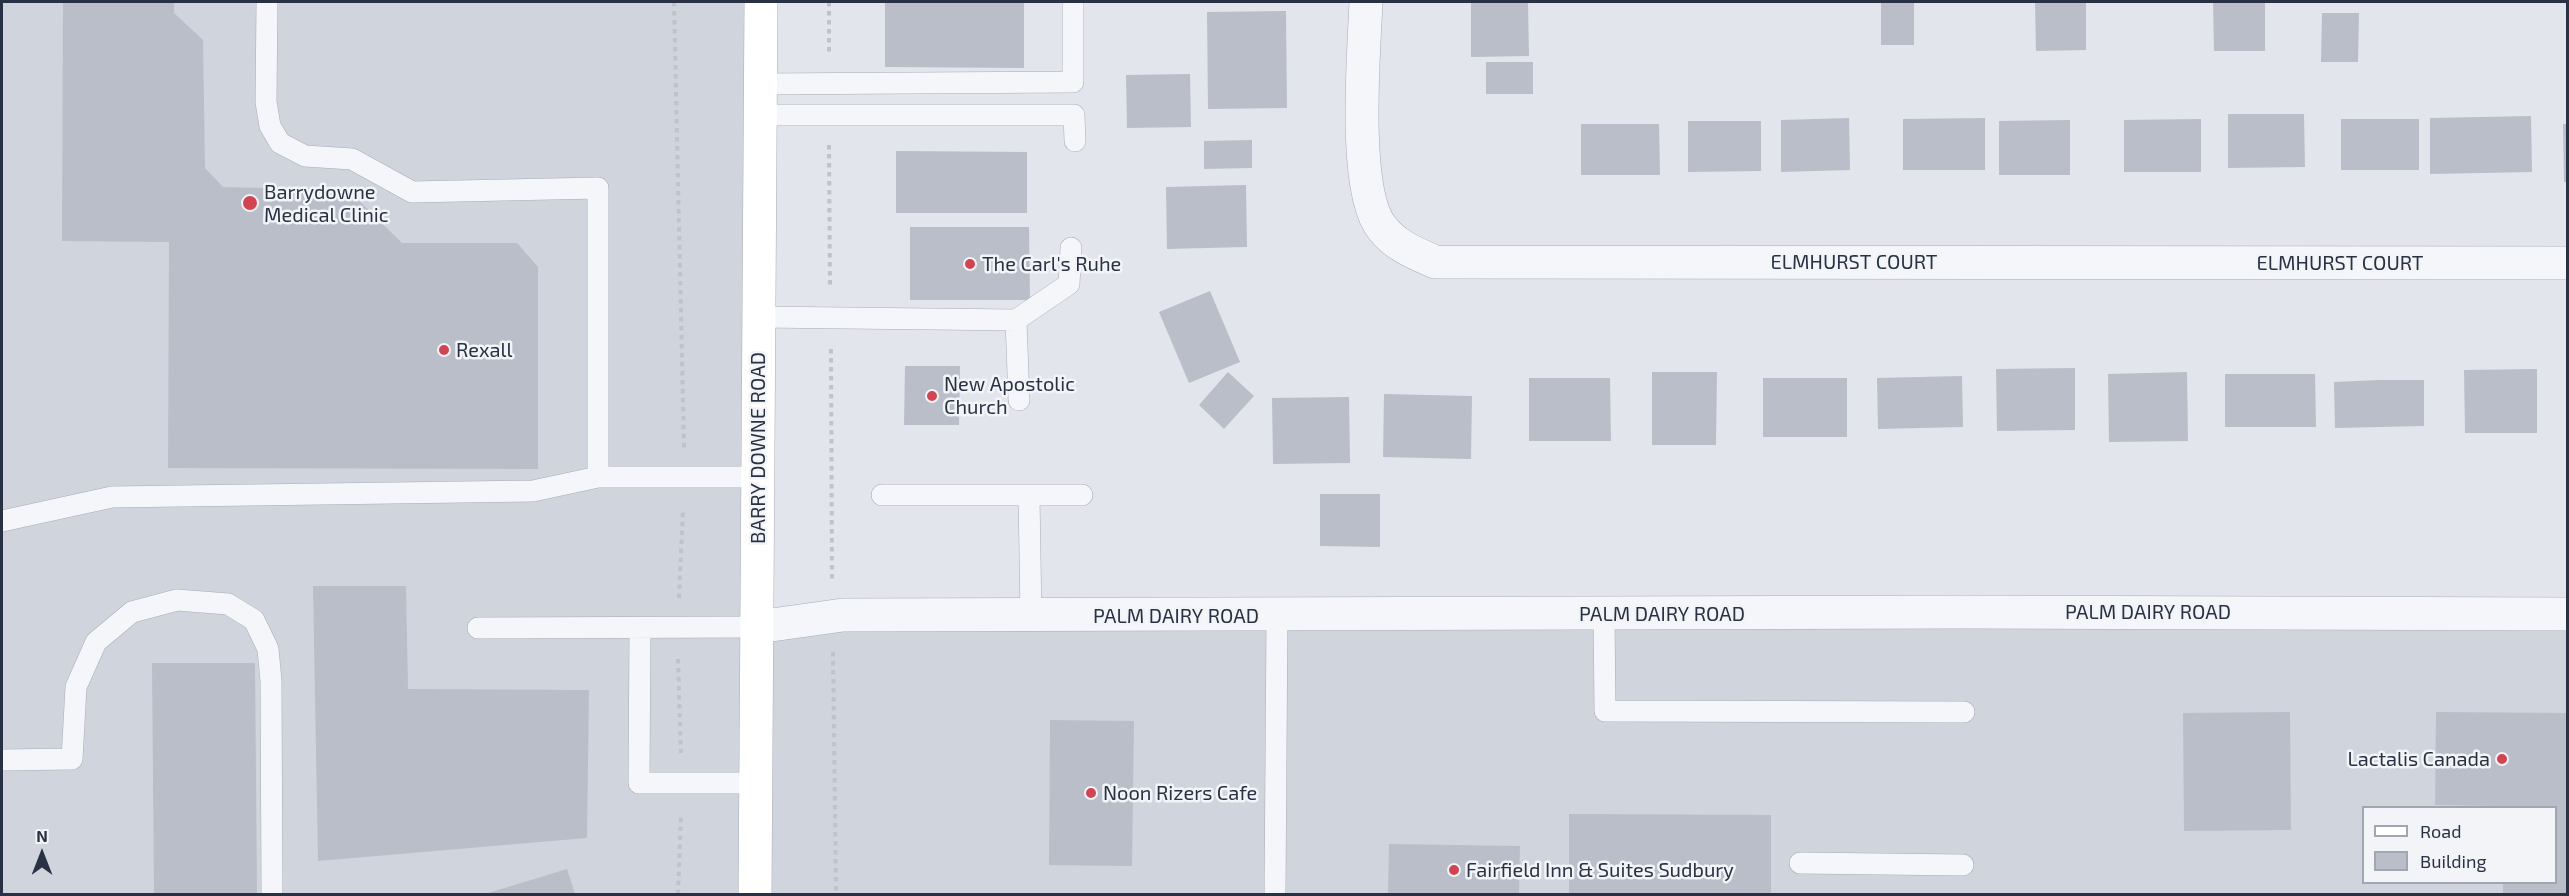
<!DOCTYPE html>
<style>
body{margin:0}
#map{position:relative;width:2569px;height:896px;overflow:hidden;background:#e2e5eb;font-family:"Exo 2",sans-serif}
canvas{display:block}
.frame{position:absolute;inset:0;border:3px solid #293244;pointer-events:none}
.legend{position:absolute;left:2362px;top:806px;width:195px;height:78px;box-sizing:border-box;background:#f2f4f8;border:2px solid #a2a6b0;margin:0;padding:8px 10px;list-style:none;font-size:18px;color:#293244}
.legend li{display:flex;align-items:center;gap:12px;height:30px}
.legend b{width:30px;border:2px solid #a2a6b0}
.north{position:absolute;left:12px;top:824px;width:60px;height:60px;-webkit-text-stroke:4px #f2f4f8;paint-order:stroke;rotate:0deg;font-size:16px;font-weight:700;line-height:24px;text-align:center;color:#293244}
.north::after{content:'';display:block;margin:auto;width:21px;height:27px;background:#293244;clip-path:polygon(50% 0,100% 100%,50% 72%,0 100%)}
</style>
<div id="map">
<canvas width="2569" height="896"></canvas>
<div class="frame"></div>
<ul class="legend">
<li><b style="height:8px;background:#fff"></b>Road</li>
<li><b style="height:16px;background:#b9bec9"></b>Building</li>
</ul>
<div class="north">N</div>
</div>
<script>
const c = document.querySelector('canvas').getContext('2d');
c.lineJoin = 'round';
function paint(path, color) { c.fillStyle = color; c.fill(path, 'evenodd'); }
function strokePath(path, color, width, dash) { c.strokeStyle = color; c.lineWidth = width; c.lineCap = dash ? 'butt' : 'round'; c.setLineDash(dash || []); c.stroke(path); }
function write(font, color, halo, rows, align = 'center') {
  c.font = font + ' "Exo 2",sans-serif'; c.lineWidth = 5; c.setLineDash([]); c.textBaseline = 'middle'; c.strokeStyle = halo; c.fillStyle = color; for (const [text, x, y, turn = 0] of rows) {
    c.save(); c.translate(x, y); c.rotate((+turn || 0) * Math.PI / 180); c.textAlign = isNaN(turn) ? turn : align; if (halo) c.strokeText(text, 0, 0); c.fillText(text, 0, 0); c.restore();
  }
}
paint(new Path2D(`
 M 2,2 L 760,2 L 753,612 L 2567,612 L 2567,894 L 2,894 ZM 2364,808 L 2556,808 L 2556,882 L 2364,882 Z`), '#d0d4dd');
paint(new Path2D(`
 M 63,2 L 174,2 L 174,13 L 203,40 L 205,168 L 223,187 L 348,190 L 402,243 L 517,243 L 538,267 L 538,469 L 168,468 L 169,242 L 62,241 Z
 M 885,2 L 1024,2 L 1024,68 L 885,67 Z
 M 1471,2 L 1528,2 L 1529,56 L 1471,57 Z
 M 1881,2 L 1914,2 L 1914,45 L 1881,45 Z
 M 2035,2 L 2086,2 L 2086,50 L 2036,51 Z
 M 2213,2 L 2265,2 L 2265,51 L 2214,51 Z
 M 1286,11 L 1287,108 L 1208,109 L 1207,12 Z
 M 2322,13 L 2359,13 L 2358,62 L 2321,62 Z
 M 1486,62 L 1533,62 L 1533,94 L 1486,94 Z
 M 1190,74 L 1191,127 L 1127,128 L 1126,75 Z
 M 2228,114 L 2304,114 L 2305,167 L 2228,168 Z
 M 2531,116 L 2532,172 L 2430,174 L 2430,118 Z
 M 1849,118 L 1850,170 L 1781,172 L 1781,120 Z
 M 1985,118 L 1985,170 L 1903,170 L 1903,119 Z
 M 2201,119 L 2201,172 L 2124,172 L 2124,120 Z
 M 2341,119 L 2419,119 L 2419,170 L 2341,170 Z
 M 2070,120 L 2070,175 L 1999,175 L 1999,121 Z
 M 1688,121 L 1761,121 L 1761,171 L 1688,172 Z
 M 1581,124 L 1659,124 L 1660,175 L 1581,175 Z
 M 2563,124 L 2568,124 L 2568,182 L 2564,182 Z
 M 1252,140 L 1252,168 L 1204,169 L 1204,141 Z
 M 896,151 L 1027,152 L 1027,213 L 896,213 Z
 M 1246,185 L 1247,247 L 1167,249 L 1166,187 Z
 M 910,227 L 1029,227 L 1030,300 L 910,300 Z
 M 1210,291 L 1240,362 L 1189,383 L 1159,312 Z
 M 905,366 L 960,366 L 959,425 L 904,425 Z
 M 2075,368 L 2075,430 L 1997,431 L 1996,369 Z
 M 2537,369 L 2537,433 L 2465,433 L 2464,370 Z
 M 1228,372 L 1254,396 L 1224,429 L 1199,405 Z
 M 1652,372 L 1717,372 L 1716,445 L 1652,445 Z
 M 2187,372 L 2188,441 L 2109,442 L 2108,374 Z
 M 2225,374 L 2315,374 L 2316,427 L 2225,427 Z
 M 1962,376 L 1963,427 L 1878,429 L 1877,378 Z
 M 1529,378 L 1610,378 L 1611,441 L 1529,441 Z
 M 1763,378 L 1847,378 L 1847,437 L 1763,437 Z
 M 2380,380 L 2424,380 L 2424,426 L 2335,428 L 2334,382 Z
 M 1384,394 L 1472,396 L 1471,459 L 1383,457 Z
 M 1349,397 L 1350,463 L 1273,464 L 1272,398 Z
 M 1320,494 L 1380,494 L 1380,547 L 1320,546 Z
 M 313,586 L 406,586 L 408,689 L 589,690 L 587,838 L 318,861 Z
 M 152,663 L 255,663 L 257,894 L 154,894 Z
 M 2290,712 L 2291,830 L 2184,831 L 2183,713 Z
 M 2436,712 L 2568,713 L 2568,894 L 2503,894 L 2503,882 L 2556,882 L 2556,807 L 2435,805 Z
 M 1050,720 L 1134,721 L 1132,866 L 1049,865 Z
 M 1569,814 L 1771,815 L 1771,894 L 1569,894 Z
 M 1389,844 L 1520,846 L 1519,894 L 1388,894 Z
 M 567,869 L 575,894 L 485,894 Z`), '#b9bec9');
const lane = new Path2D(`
 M 761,84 L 1073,82 L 1073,2
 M 760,115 L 1074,115 L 1075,141
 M 759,317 L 1016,320 L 1069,284 L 1071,248
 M 1016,320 L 1019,400
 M 598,477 L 758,477
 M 882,495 L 1029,495 L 1031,616
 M 1029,495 L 1082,495
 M 2,521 L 112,497 L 533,491 L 598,477 L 598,188 L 412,192 L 352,159 L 305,156 L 280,143 L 270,126 L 266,102 L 267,2
 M 1604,614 L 1605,711 L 1964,712
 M 478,628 L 757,627
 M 640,628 L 639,783 L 756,783
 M 2,760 L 72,759 L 76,687 L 96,642 L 132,612 L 177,600 L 228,604 L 254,620 L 268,649 L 271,681 L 272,894
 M 1800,863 L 1963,865
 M 1275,894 L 1277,616`);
const street = new Path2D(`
 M 1366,2 C 1364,52 1352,191 1382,228 C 1396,246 1415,253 1435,262 L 2568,263
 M 757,627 L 843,615 L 1965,612 L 2568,614`);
const secondary = new Path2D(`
 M 755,894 L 761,2`);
strokePath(lane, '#a7acb6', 22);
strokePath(street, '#a7acb6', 34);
strokePath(secondary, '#a7acb6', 34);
strokePath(new Path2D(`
 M 674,2 L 684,448
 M 829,2 L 829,54
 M 829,145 L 830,288
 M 831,349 L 832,579
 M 679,598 L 683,509
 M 833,652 L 836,894
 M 678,659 L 681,753
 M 678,894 L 681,815`), '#c0c3ca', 4, [4.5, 4.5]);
strokePath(lane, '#f5f6f9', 21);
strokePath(street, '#f5f6f9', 33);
strokePath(secondary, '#fff', 33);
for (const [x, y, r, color] of [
 [250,203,8,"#d34453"],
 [970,264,6,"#d34453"],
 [444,350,6,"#d34453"],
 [932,396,6,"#d34453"],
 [2502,759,6,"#d34453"],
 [1091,793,6,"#d34453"],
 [1454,870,6,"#d34453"]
]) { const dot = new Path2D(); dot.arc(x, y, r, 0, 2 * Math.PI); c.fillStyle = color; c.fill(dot); strokePath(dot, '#f2f4f8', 2); }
write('20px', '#293244', '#f2f4f8', [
 ["Barrydowne",264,192],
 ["Medical Clinic",264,215],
 ["The Carl's Ruhe",982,264],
 ["Rexall",456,350],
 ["New Apostolic",944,384],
 ["Church",944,407],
 ["Lactalis Canada",2490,759,"right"],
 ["Noon Rizers Cafe",1103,793],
 ["Fairfield Inn & Suites Sudbury",1466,870]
], 'left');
write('20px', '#293244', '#f2f4f8', [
 ["ELMHURST COURT",1854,262],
 ["ELMHURST COURT",2340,263],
 ["BARRY DOWNE ROAD",758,448,-90],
 ["PALM DAIRY ROAD",2148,612],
 ["PALM DAIRY ROAD",1662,614],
 ["PALM DAIRY ROAD",1176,616]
]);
</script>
